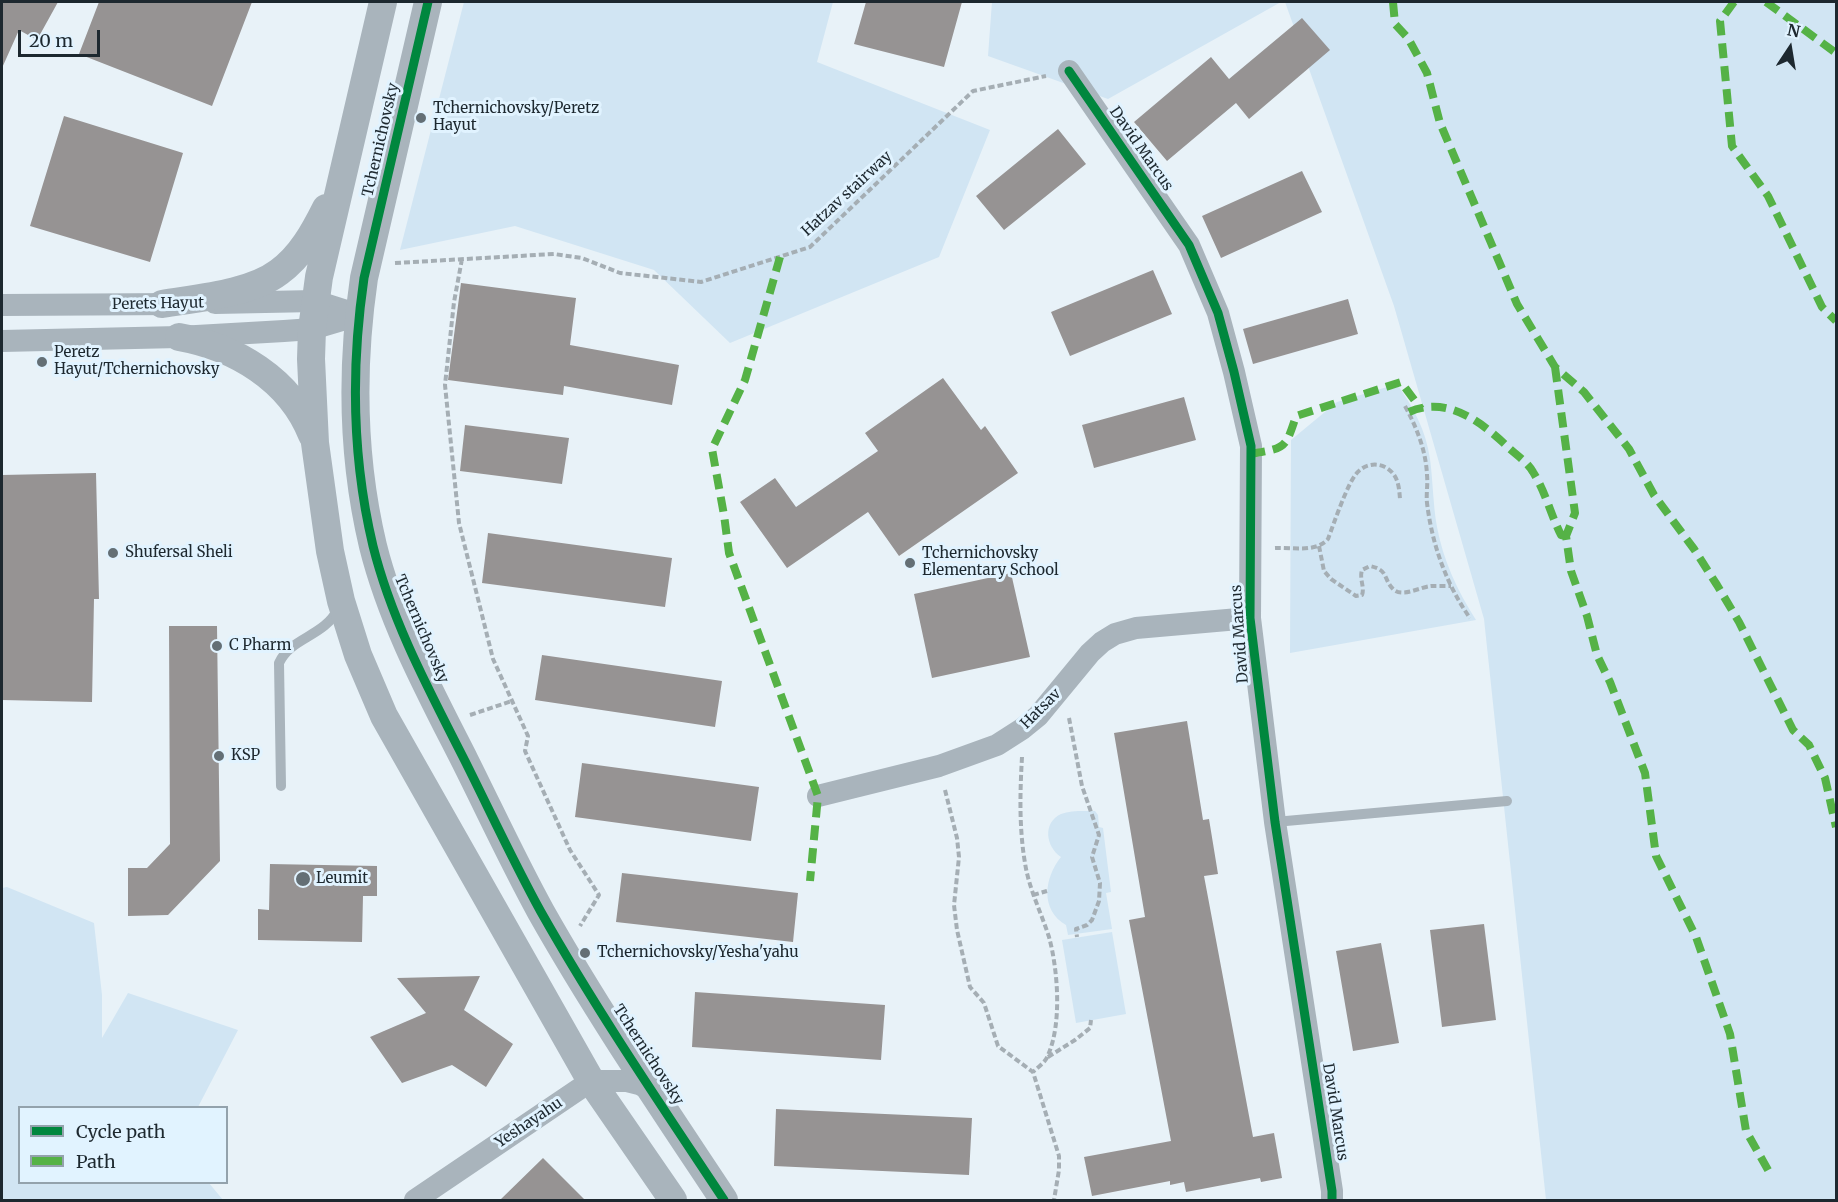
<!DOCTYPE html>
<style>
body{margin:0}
#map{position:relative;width:1838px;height:1202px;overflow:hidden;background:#e8f2f8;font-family:Merriweather,serif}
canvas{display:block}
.frame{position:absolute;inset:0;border:3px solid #1d282f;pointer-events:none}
.legend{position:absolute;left:18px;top:1106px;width:210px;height:78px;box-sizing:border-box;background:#e1f3ff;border:2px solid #93a2ac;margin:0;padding:8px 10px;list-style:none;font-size:18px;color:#1d282f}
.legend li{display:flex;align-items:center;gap:12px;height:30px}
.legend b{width:30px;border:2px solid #93a2ac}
.north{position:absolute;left:1760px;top:18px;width:60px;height:60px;-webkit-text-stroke:4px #e1f3ff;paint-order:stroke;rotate:12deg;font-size:16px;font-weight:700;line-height:24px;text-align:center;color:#1d282f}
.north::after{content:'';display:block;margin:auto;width:21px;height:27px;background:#1d282f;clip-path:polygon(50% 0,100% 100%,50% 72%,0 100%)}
.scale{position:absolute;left:18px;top:30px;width:82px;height:27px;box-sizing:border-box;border:3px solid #1d282f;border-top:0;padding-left:8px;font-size:18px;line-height:21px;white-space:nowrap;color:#1d282f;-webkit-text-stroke:4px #e1f3ff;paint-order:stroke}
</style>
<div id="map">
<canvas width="1838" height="1202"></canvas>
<div class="frame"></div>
<ul class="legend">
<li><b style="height:8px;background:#00873e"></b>Cycle path</li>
<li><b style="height:8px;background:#55b246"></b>Path</li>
</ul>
<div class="north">N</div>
<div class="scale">20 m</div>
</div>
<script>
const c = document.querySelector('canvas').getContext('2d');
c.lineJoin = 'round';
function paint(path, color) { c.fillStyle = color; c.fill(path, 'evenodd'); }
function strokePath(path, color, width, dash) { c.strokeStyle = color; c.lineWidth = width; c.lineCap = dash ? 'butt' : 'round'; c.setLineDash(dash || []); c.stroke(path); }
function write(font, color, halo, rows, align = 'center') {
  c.font = font + ' Merriweather,serif'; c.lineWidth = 6; c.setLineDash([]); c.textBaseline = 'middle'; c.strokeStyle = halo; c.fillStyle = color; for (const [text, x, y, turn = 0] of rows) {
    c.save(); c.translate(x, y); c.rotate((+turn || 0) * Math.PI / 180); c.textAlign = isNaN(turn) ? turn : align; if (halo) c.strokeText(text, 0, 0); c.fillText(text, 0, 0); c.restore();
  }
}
paint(new Path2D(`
 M 464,2 L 833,2 L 817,62 L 990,130 L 939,257 L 730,343 L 654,270 L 515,226 L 400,250 Z
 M 992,2 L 1281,2 L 1108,99 L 988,56 Z
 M 1285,2 L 1836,2 L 1836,1200 L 1546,1200 L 1484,619 L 1394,306 Z
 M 1397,384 C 1413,407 1426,430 1430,459 C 1433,481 1433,505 1437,527 C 1443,560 1458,592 1476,620 L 1290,653 L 1291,440 L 1337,402 Z
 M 1095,811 L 1098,815 L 1099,827 L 1103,828 L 1111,892 L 1106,893 L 1112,929 L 1068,935 L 1066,925 C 1040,910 1044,878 1061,857 C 1046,847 1042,823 1061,814 C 1071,810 1085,811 1095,811 Z
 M 7,887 L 94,923 L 102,995 L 102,1038 L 128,993 L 238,1030 L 198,1107 L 20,1108 L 20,1182 L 209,1183 L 223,1200 L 2,1200 L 2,888 Z
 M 1112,932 L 1126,1014 L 1076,1023 L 1062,940 Z`), '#d1e5f3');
paint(new Path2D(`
 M 2,2 L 58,2 L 37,40 L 19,30 L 2,68 Z
 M 99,2 L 252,2 L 212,106 L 79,54 Z
 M 866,2 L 962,2 L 944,67 L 854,44 Z
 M 1302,18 L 1330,50 L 1249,119 L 1236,103 L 1167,161 L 1134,122 L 1211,57 L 1229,79 Z
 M 64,116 L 183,153 L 150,262 L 30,226 Z
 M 1058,129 L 1086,164 L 1004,230 L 976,196 Z
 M 1302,171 L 1322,212 L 1221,258 L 1202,216 Z
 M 1153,270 L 1172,314 L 1070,356 L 1051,312 Z
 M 461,283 L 576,298 L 570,345 L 679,365 L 672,405 L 564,386 L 563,395 L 448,380 Z
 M 1348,299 L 1358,334 L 1253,364 L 1243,329 Z
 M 943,378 L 981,430 L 985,426 L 1018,473 L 899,556 L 868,512 L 787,568 L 740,502 L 775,478 L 796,507 L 878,451 L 865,433 Z
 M 1184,397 L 1196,440 L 1094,468 L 1082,425 Z
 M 465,425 L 569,438 L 562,484 L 460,471 Z
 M 96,473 L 99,599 L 94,599 L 92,702 L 2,700 L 2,475 Z
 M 488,533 L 672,558 L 665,607 L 482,583 Z
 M 1011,573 L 1030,657 L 932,678 L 914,594 Z
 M 169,626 L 217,626 L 220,861 L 168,915 L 128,916 L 128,868 L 147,868 L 170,844 Z
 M 542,655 L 722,681 L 715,727 L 535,700 Z
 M 1187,721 L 1203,820 L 1209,819 L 1218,874 L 1204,876 L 1253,1137 L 1274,1133 L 1282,1178 L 1261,1182 L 1260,1178 L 1186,1192 L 1184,1182 L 1170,1185 L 1170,1181 L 1092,1196 L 1084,1157 L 1171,1141 L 1129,920 L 1145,917 L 1114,733 Z
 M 582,763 L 759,787 L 751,841 L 575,817 Z
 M 270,864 L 377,866 L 377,896 L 363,896 L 362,942 L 258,940 L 258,909 L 269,910 Z
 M 622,873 L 798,893 L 793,942 L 616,922 Z
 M 1484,924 L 1496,1020 L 1442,1027 L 1430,930 Z
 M 1381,943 L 1399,1043 L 1353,1051 L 1336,951 Z
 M 480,976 L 464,1010 L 513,1044 L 486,1087 L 452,1065 L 402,1083 L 370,1037 L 426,1013 L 397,978 Z
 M 695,992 L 885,1005 L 881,1060 L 692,1047 Z
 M 776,1109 L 972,1118 L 969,1175 L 774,1166 Z
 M 543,1158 L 585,1200 L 500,1200 Z`), '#969393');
strokePath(new Path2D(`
 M 462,259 L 454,302 L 445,385 L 459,523 L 493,659 L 528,736 L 525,751 L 570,850 L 599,895 L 580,926
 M 395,263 L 554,254 L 582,258 L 620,273 L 701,282 L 810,247 L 973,91 L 1046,76
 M 1405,406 C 1417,428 1426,451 1427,475 C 1428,485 1426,494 1427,503 C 1432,544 1446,584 1470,618
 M 1319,546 L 1324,571 L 1331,579 L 1356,596 L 1362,595 C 1365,587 1359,579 1362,570 L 1370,566 C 1389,570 1383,579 1393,589 C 1402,598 1420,587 1431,586 C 1437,586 1444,586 1451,586
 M 1275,548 C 1292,547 1316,553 1328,539 C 1334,523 1347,485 1356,474 C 1363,465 1375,462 1385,467 C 1398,474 1399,486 1400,499
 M 470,715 L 512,701
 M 1069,718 L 1082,786 L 1099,835 L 1092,857 L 1100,883 L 1099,901 L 1092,920 L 1087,925 L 1076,929 L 1077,937
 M 1022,757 C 1020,792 1019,828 1025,863 C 1029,889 1041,912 1049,937 C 1058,970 1062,1024 1048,1055 C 1046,1062 1038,1067 1033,1072
 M 945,790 L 957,838 L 959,857 L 954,905 L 957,930 L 970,987 L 984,1003 L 998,1046 L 1033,1072 L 1059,1156 L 1059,1170 L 1054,1200
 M 1033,895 L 1047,891
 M 1048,1057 L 1075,1040 L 1090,1028 L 1091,1020`), '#a5aeb4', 4, [6, 3]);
strokePath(new Path2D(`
 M 281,786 L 279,663 C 291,637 324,637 338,609
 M 1275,822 L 1507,801`), '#a9b4bc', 10);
strokePath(new Path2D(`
 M 1069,71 L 1189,245 L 1218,313 L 1234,372 L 1251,446 L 1250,618 L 1275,822 L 1332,1191 L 1332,1200
 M 215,303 L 315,301 L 359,315
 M 2,305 L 179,304
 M 2,341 L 179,337 L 284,331 L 312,329 L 359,315
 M 818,796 L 939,766 L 997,745 L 1022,729 L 1038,716 L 1090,653 L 1102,642 L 1115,634 L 1136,628 L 1250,618
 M 415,1200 L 591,1081 L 627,1081 L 639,1084 L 651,1090`), '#a9b4bc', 22);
strokePath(new Path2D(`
 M 383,2 L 319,277 L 312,329 L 311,359 L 315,443 L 330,551 L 341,601 L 358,655 L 384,716 L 591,1081 L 673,1200
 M 428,2 L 364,278 C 351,367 352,458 373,546 C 392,622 430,692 465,761 C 490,811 514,863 541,912 C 597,1011 661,1105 724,1200
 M 162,304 C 197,298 250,294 279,272 C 301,256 314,232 326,208
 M 179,337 C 235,347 290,379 312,435`), '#a9b4bc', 28);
strokePath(new Path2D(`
 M 1393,2 L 1395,24 L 1408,38 L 1427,73 L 1440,123 L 1517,304 L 1555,367 L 1584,392 L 1629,449 L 1654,495 L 1694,549 L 1717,585 L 1739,622 L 1793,730 L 1809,745 L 1825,778 L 1836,827
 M 1734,2 L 1720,21 L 1732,146 L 1768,196 L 1822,307 L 1836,321
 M 1766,2 L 1836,53
 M 780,257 L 745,380 L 712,449 L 724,515 L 729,553 L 818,796 L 810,881
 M 1555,367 L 1575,513 L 1566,536 L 1571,571 L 1587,616 L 1597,655 L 1610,682 L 1645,773 L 1656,856 L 1696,937 L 1730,1034 L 1746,1131 L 1772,1177
 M 1409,412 C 1448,395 1483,423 1510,449 C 1518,456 1528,463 1533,472 C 1546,493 1550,513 1561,535 L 1566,536
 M 1250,454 C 1285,448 1285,450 1296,416 L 1401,382 L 1421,409`), '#55b246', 8, [15, 8]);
strokePath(new Path2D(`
 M 428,2 L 364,278 C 351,367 352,458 373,546 C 392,622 430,692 465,761 C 490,811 514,863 541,912 C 597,1011 661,1105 724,1200
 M 1069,71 L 1189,245 L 1218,313 L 1234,372 L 1251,446 L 1250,618 L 1275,822 L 1332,1191 L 1332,1200`), '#00873e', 9);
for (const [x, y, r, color] of [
 [421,118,6,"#646f75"],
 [42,362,6,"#646f75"],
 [113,553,6,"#646f75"],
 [910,563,6,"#646f75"],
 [217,646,6,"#646f75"],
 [219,756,6,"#646f75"],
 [303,879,8,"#646f75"],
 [585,953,6,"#646f75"]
]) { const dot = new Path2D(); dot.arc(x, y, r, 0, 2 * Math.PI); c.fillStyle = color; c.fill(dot); strokePath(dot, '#e1f3ff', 2); }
write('15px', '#1d282f', '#e1f3ff', [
 ["Tchernichovsky/Peretz",433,109],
 ["Hayut",433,126],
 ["Peretz",54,353],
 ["Hayut/Tchernichovsky",54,370],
 ["Shufersal Sheli",125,553],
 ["Tchernichovsky",922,554],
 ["Elementary School",922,571],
 ["C Pharm",229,646],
 ["KSP",231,756],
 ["Leumit",316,879],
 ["Tchernichovsky/Yesha'yahu",597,953]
], 'left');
write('15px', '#1d282f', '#e1f3ff', [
 ["Tchernichovsky",381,140,-77],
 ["David Marcus",1141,149,55],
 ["Hatzav stairway",847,194,-43],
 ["Perets Hayut",158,304,-1],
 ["Tchernichovsky",421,629,67],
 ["David Marcus",1240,634,-94],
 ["Hatsav",1041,709,-45],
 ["Tchernichovsky",648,1055,57],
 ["David Marcus",1335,1112,81],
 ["Yeshayahu",529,1123,-34]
]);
</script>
